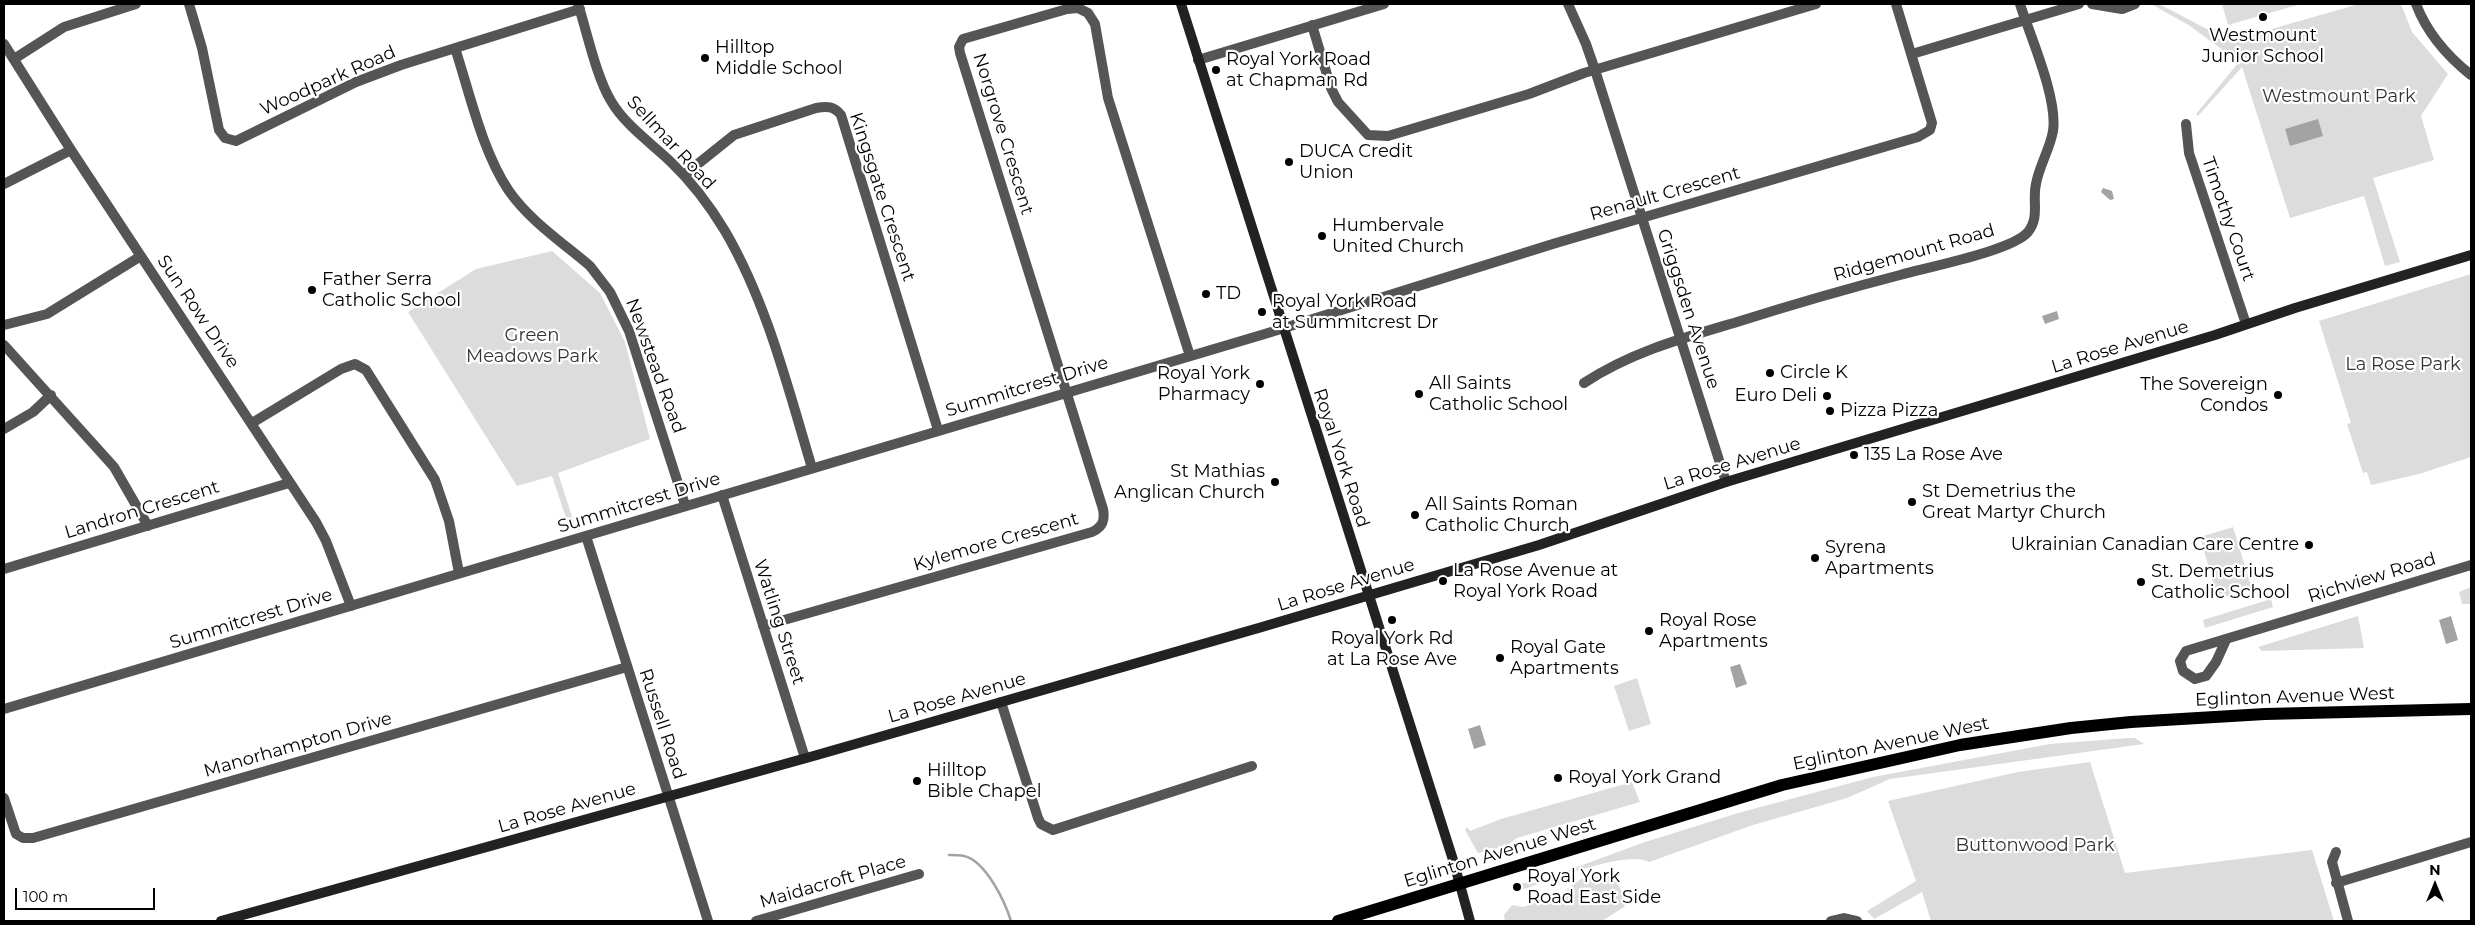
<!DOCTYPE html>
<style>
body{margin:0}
#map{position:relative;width:2475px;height:925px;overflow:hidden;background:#fff;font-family:Montserrat,sans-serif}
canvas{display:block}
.frame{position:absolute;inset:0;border:5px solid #000;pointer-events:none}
.north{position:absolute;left:2410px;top:860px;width:50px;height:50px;-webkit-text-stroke:4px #fff;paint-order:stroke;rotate:0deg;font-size:14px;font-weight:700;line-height:20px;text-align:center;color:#000}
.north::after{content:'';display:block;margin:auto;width:18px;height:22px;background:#000;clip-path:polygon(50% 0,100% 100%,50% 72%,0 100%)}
.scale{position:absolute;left:15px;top:888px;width:140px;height:22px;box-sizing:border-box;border:2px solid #000;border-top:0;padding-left:6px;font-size:15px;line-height:18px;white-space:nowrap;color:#000;-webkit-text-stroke:4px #fff;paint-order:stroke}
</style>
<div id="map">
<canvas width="2475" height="925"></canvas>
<div class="frame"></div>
<div class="north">N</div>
<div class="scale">100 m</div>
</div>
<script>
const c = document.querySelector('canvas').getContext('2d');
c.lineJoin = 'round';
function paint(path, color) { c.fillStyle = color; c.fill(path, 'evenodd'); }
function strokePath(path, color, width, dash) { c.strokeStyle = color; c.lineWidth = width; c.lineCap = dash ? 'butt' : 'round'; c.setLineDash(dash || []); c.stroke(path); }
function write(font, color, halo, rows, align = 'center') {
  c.font = font + ' Montserrat,sans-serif'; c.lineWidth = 4.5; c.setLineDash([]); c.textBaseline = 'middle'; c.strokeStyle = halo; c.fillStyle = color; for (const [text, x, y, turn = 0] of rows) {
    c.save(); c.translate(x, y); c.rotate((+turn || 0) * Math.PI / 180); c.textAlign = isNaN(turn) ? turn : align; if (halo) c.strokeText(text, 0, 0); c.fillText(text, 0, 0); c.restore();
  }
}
paint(new Path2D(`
 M 2151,4 L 2159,4 L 2207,29 L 2215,29 L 2225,35 L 2247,36 L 2359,4 L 2401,4 L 2412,32 L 2448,74 L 2421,116 L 2434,160 L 2373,178 L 2400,262 L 2385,266 L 2364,196 L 2290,218 L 2242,67 L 2198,116 L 2196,114 L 2239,62 L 2190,26 Z
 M 2222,4 L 2301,4 L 2228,25 Z
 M 552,251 L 600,293 L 625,342 L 650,439 L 558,473 L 575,526 L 569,527 L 552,476 L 517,486 L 408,312 L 476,269 Z
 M 2471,274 L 2471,457 L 2419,474 L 2371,485 L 2367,472 L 2363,473 L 2347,424 L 2351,423 L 2319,321 Z
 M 2233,527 L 2252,589 L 2218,599 L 2200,537 Z
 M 2471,587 L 2471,604 L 2462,604 L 2459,592 Z
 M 2271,599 L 2273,607 L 2205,628 L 2203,620 Z
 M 2358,616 L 2364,648 L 2262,651 L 2258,647 Z
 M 1637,678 L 1651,724 L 1629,731 L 1614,686 Z
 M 2128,738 L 2135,738 L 2144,744 L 1890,779 L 1847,798 L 1753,825 L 1649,862 C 1628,849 1548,881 1524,889 L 1522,883 L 1534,883 L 1642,843 L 1738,813 L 1873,777 L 2050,744 Z
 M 2090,762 L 2125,873 L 2312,850 L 2334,921 L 1931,921 L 1922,892 L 1874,919 L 1867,911 L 1916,881 L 1888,801 L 2018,772 Z
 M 1632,782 L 1640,802 L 1517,838 L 1506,846 L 1505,844 L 1501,847 L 1498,846 L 1498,848 L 1488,848 L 1489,851 L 1478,853 L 1465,830 L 1467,827 L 1470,831 L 1501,819 Z
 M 1609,875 L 1614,878 L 1627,901 L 1624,907 L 1602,921 L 1505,921 L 1504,915 L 1512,905 L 1523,907 L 1560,895 L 1581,879 Z`), '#dcdcdc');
paint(new Path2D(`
 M 2318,119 L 2323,136 L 2290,146 L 2285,129 Z
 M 2103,188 L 2112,191 L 2114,199 L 2110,200 L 2101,192 Z
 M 2057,311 L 2059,319 L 2045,324 L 2042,316 Z
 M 2451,616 L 2458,640 L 2446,644 L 2439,620 Z
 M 1740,664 L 1747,684 L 1736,688 L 1730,667 Z
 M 1480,725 L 1486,745 L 1474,749 L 1468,729 Z`), '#a3a3a3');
strokePath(new Path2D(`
 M 949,855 C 954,855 960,855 964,856 C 986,861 1005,902 1011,921`), '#a3a3a3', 2.5);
strokePath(new Path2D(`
 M 189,4 L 202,48 L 219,130 L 225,138 L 236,141 L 356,82 L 401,65 L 580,9
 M 578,4 C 587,32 596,76 611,101 C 625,125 651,143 671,162 C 692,182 710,206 725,231 C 767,303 788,388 812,468
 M 1568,4 L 1586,44 L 1595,70 L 1726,482
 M 2092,4 L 2122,9 L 2135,4
 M 2416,4 C 2427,33 2447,56 2471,75
 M 1312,25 L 1331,88 L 1338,102 L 1368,135 L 1388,136 L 1529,94 L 1584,73 L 1816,4
 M 4,44 L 71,150 L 316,522 L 326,541 L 351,606
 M 455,48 C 470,94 482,151 509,191 C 529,220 563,243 590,266 L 610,292 L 629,331 L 685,505
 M 1912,54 L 2079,4
 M 14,59 L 64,27 L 136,4
 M 1198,60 L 1384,4
 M 2186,124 L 2189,153 L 2246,324
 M 684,175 L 734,135 L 816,108 C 827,106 834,106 841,115 L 938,430
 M 4,184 L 71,150
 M 4,325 L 47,314 L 141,256
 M 4,345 L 114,467 L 148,526
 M 1584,383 C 1631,352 1683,338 1737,322 C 1791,305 1846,289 1900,275 C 1927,267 2012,251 2028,232 C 2040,217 2032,201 2036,184 C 2039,166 2050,149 2053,131 C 2058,98 2030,36 2020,4
 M 252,423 L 341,369 L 355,364 L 366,370 L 435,480 L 449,521 L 459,573
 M 4,429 L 33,412 L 51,395
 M 722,495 L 805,758
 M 586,536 L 708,921
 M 4,569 L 289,483
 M 763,626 L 1092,532 C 1103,527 1105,520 1103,509 L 960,53 L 959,47 L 963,39 L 1067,9 L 1078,8 L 1088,13 L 1095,24 L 1108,98 L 1190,356
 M 2226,640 L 2216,662 L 2206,676 L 2195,679 L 2183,671 L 2180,661 L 2186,651 L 2471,565
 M 1001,702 L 1038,818 L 1041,824 L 1053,830 L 1252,766
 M 4,709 L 1268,333 L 1556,243 L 1918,137 L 1930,130 L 1932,123 L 1896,4
 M 4,798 L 16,834 L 23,838 L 33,838 L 627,667
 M 2336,852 L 2332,862 L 2348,921
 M 2336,883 L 2471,842
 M 756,921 L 919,874
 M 1831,921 L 1844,918 L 1857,921`), '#555', 10);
strokePath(new Path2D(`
 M 1181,4 L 1454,863 L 1470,921
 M 221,921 L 817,755 L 1262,627 L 1539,545 L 1726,482 L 2215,335 L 2295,308 L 2471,255`), '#222', 10);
strokePath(new Path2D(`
 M 1338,921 L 1782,785 L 1960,745 L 2071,728 L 2131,722 L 2265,714 L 2471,709`), '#000', 12);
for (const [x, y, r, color] of [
 [2263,17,5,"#000"],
 [705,58,5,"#000"],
 [1216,70,5,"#000"],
 [1289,162,5,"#000"],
 [1322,236,5,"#000"],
 [312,290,5,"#000"],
 [1206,294,5,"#000"],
 [1262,312,5,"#000"],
 [1770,373,5,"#000"],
 [1260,384,5,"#000"],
 [1419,394,5,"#000"],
 [2278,395,5,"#000"],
 [1827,396,5,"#000"],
 [1830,411,5,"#000"],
 [1854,455,5,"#000"],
 [1275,482,5,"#000"],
 [1912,502,5,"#000"],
 [1415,515,5,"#000"],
 [2309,545,5,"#000"],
 [1815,558,5,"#000"],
 [1443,581,5,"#000"],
 [2141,582,5,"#000"],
 [1392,620,5,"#000"],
 [1649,631,5,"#000"],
 [1500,658,5,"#000"],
 [1558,778,5,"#000"],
 [917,781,5,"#000"],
 [1517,887,5,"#000"]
]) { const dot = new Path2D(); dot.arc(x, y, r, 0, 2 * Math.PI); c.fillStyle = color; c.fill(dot); strokePath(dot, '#fff', 2); }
write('18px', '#000', '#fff', [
 ["Westmount",2263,36,"center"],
 ["Junior School",2263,57,"center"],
 ["Hilltop",715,48],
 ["Middle School",715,69],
 ["Royal York Road",1226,60],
 ["at Chapman Rd",1226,81],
 ["DUCA Credit",1299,152],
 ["Union",1299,173],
 ["Humbervale",1332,226],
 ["United Church",1332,247],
 ["Father Serra",322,280],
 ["Catholic School",322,301],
 ["TD",1216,294],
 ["Royal York Road",1272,302],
 ["at Summitcrest Dr",1272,323],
 ["Circle K",1780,373],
 ["Royal York",1250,374,"right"],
 ["Pharmacy",1250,395,"right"],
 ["All Saints",1429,384],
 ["Catholic School",1429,405],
 ["The Sovereign",2268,385,"right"],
 ["Condos",2268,406,"right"],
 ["Euro Deli",1817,396,"right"],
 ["Pizza Pizza",1840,411],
 ["135 La Rose Ave",1864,455],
 ["St Mathias",1265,472,"right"],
 ["Anglican Church",1265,493,"right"],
 ["St Demetrius the",1922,492],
 ["Great Martyr Church",1922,513],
 ["All Saints Roman",1425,505],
 ["Catholic Church",1425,526],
 ["Ukrainian Canadian Care Centre",2299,545,"right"],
 ["Syrena",1825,548],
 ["Apartments",1825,569],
 ["La Rose Avenue at",1453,571],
 ["Royal York Road",1453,592],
 ["St. Demetrius",2151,572],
 ["Catholic School",2151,593],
 ["Royal Rose",1659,621],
 ["Apartments",1659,642],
 ["Royal York Rd",1392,639,"center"],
 ["at La Rose Ave",1392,660,"center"],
 ["Royal Gate",1510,648],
 ["Apartments",1510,669],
 ["Hilltop",927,771],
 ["Bible Chapel",927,792],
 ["Royal York Grand",1568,778],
 ["Royal York",1527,877],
 ["Road East Side",1527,898]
], 'left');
write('18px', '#000', '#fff', [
 ["Woodpark Road",328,81,-24],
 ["Norgrove Crescent",1003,134,73],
 ["Sellmar Road",671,143,47],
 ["Renault Crescent",1665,194,-16],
 ["Kingsgate Crescent",882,197,72],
 ["Timothy Court",2228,219,71],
 ["Ridgemount Road",1914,253,-16],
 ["Griggsden Avenue",1688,309,72],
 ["Sun Row Drive",198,312,56],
 ["La Rose Avenue",2120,347,-17],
 ["Newstead Road",655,366,70],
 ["Summitcrest Drive",1027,387,-17],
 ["Royal York Road",1341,458,72],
 ["La Rose Avenue",1732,464,-17],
 ["Summitcrest Drive",639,503,-17],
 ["Landron Crescent",142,510,-17],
 ["Kylemore Crescent",996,542,-16],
 ["Richview Road",2372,578,-17],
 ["La Rose Avenue",1346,585,-17],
 ["Summitcrest Drive",251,619,-17],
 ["Watling Street",779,622,72],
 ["Eglinton Avenue West",2295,697,-2],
 ["La Rose Avenue",957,698,-16],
 ["Russell Road",662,724,72],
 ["Eglinton Avenue West",1891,744,-12],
 ["Manorhampton Drive",298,745,-16],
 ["La Rose Avenue",567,808,-16],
 ["Eglinton Avenue West",1500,853,-17],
 ["Maidacroft Place",833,882,-16]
]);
write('18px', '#333', '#fff', [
 ["Westmount Park",2339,97],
 ["Green",532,336],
 ["Meadows Park",532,357],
 ["La Rose Park",2403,365],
 ["Buttonwood Park",2035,846]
]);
</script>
